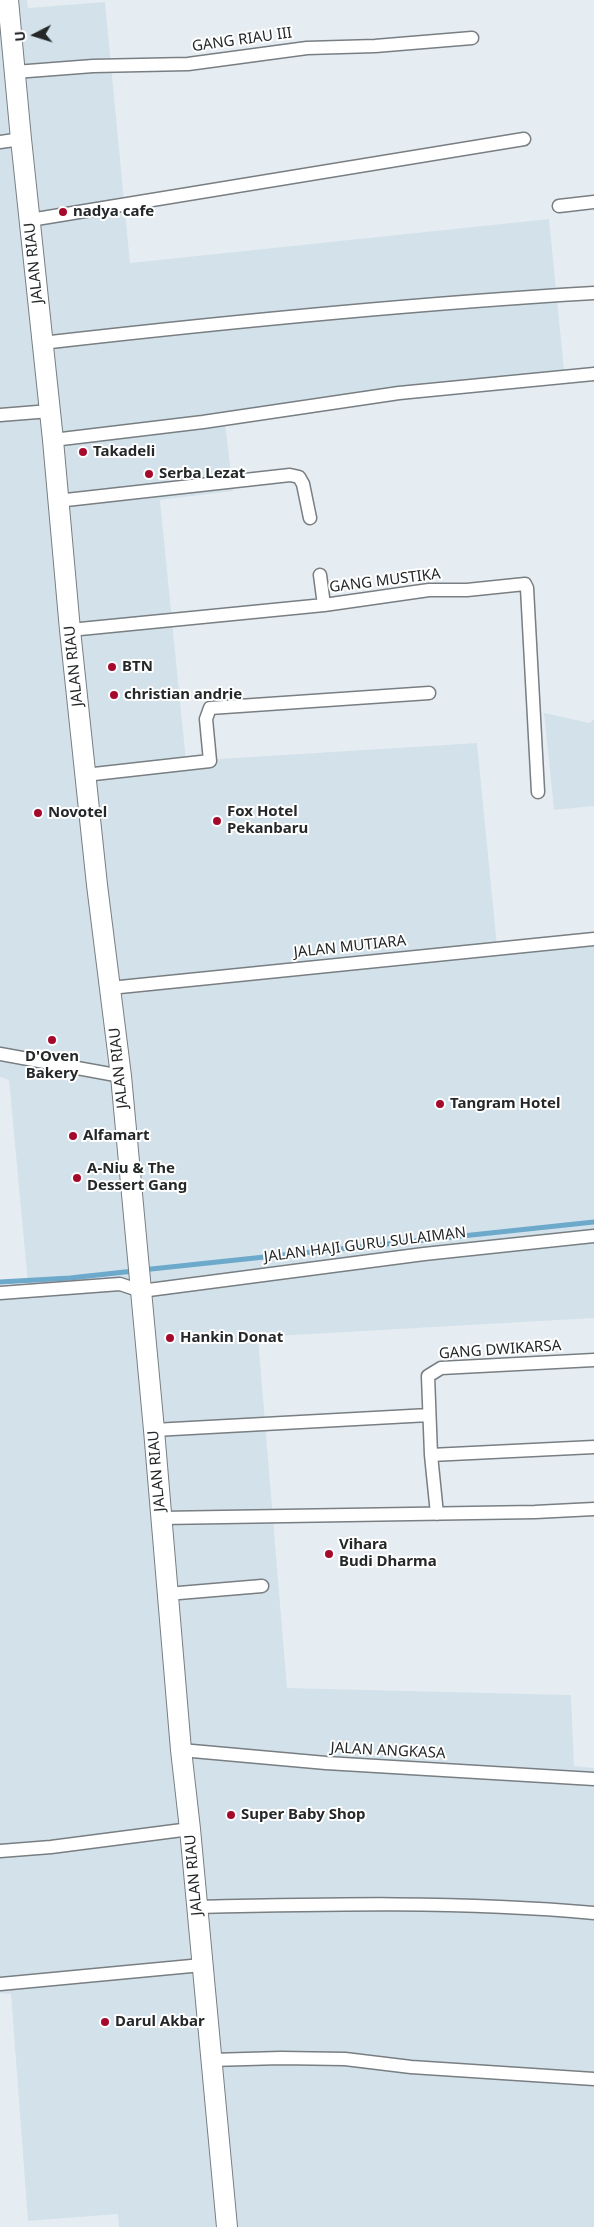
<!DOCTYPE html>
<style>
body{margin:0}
#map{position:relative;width:594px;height:2227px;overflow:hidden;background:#e6edf2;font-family:"Noto Sans",sans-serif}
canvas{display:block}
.north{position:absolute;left:10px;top:10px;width:50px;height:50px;-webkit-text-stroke:4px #fff;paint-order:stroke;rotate:265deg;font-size:14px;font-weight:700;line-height:20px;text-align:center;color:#252829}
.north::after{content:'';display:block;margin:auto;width:18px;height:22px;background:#252829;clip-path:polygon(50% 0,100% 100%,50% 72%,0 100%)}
</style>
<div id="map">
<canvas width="594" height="2227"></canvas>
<div class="north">U</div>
</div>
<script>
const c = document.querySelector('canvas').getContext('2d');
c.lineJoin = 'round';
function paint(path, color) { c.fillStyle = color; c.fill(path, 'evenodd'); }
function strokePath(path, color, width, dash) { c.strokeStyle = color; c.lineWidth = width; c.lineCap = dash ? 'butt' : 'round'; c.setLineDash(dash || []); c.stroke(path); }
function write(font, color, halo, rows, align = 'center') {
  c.font = font + ' "Noto Sans",sans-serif'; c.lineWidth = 4; c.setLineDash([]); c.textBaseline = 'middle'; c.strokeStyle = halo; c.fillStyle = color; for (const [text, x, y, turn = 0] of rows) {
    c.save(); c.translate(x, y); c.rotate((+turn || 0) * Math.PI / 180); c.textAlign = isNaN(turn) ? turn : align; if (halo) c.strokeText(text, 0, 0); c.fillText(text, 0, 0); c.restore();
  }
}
paint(new Path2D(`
 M 0,0 L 27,0 L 28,8 L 105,2 L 130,263 L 549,219 L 565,380 L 225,423 L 233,491 L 160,500 L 186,761 L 477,743 L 497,946 L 594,937 L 594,1318 L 258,1337 L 287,1688 L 571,1695 L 574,1766 L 594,1768 L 594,2227 L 119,2227 L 118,2214 L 28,2221 L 11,1994 L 0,1993 L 0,1286 L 28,1284 L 9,1080 L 0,1077 Z
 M 544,713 L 590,723 L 594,719 L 594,806 L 554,810 Z`), '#d3e2ea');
strokePath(new Path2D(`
 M 142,1270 L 594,1222
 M 0,1282 L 70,1278 L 134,1271`), '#6da9cb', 5);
const street = new Path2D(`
 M 15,72 L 93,66 L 188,64 L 307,48 L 375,46 L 472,38
 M 0,142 L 21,139
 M 559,206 L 594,202
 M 30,220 L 524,139
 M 42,343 C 226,322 409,304 594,293
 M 0,415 L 50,411
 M 53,440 L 203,422 L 399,393 L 594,374
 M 57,501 L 290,475 L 299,477 L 303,484 L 310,518
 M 320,575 L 324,605
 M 70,630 L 324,605 L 429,590 L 467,590 L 525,584 L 527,588 L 538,792
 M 85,775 L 210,761 L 206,719 L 210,708 L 429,693
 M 110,988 L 594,939
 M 0,1054 L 121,1076
 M 0,1293 L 120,1284 L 141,1291 L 424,1254 L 594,1236
 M 154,1430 L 429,1415
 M 431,1455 L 594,1447
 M 437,1514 L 431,1455 L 428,1376 L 441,1368 L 594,1360
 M 161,1518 L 535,1512 L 594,1509
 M 167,1594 L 262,1586
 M 181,1750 L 326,1763 L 594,1779
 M 0,1851 L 51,1847 L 190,1829
 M 197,1907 C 329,1904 462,1901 594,1913
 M 0,1984 L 202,1965
 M 211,2060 L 281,2058 L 345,2059 L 411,2067 L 594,2079`);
const primary = new Path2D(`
 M 8,0 L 21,139 L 53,440 L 70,630 L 97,885 L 121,1076 L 154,1430 L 181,1750 L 190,1829 L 227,2227`);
strokePath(street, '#787e82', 15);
strokePath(primary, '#787e82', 22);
strokePath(street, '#fff', 12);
strokePath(primary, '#fff', 20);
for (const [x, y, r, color] of [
 [63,212,5,"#a5092b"],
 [83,452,5,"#a5092b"],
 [149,474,5,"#a5092b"],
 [112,667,5,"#a5092b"],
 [114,695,5,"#a5092b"],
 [38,813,5,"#a5092b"],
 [217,821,5,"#a5092b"],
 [52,1040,5,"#a5092b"],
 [440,1104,5,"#a5092b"],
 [73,1136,5,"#a5092b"],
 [77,1178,5,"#a5092b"],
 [170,1338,5,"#a5092b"],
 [329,1554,5,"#a5092b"],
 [231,1815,5,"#a5092b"],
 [105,2022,5,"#a5092b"]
]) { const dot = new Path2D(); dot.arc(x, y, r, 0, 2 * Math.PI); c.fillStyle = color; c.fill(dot); strokePath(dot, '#fff', 2); }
write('15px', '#252829', '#fff', [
 ["GANG RIAU III",242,40,-8],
 ["JALAN RIAU",34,263,-96],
 ["GANG MUSTIKA",385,581,-7],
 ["JALAN RIAU",74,666,-96],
 ["JALAN MUTIARA",350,947,-6],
 ["JALAN RIAU",119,1068,-96],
 ["JALAN HAJI GURU SULAIMAN",365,1245,-7],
 ["GANG DWIKARSA",500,1350,-4],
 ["JALAN RIAU",157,1471,-95],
 ["JALAN ANGKASA",388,1751,3],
 ["JALAN RIAU",194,1875,-95]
]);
write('bold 15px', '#252829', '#fff', [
 ["nadya cafe",73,212],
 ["Takadeli",93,452],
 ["Serba Lezat",159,474],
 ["BTN",122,667],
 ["christian andrie",124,695],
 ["Fox Hotel",227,812],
 ["Pekanbaru",227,829],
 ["Novotel",48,813],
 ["D'Oven",52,1057,"center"],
 ["Bakery",52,1074,"center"],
 ["Tangram Hotel",450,1104],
 ["Alfamart",83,1136],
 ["A-Niu & The",87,1169],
 ["Dessert Gang",87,1186],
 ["Hankin Donat",180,1338],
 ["Vihara",339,1545],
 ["Budi Dharma",339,1562],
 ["Super Baby Shop",241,1815],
 ["Darul Akbar",115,2022]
], 'left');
</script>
